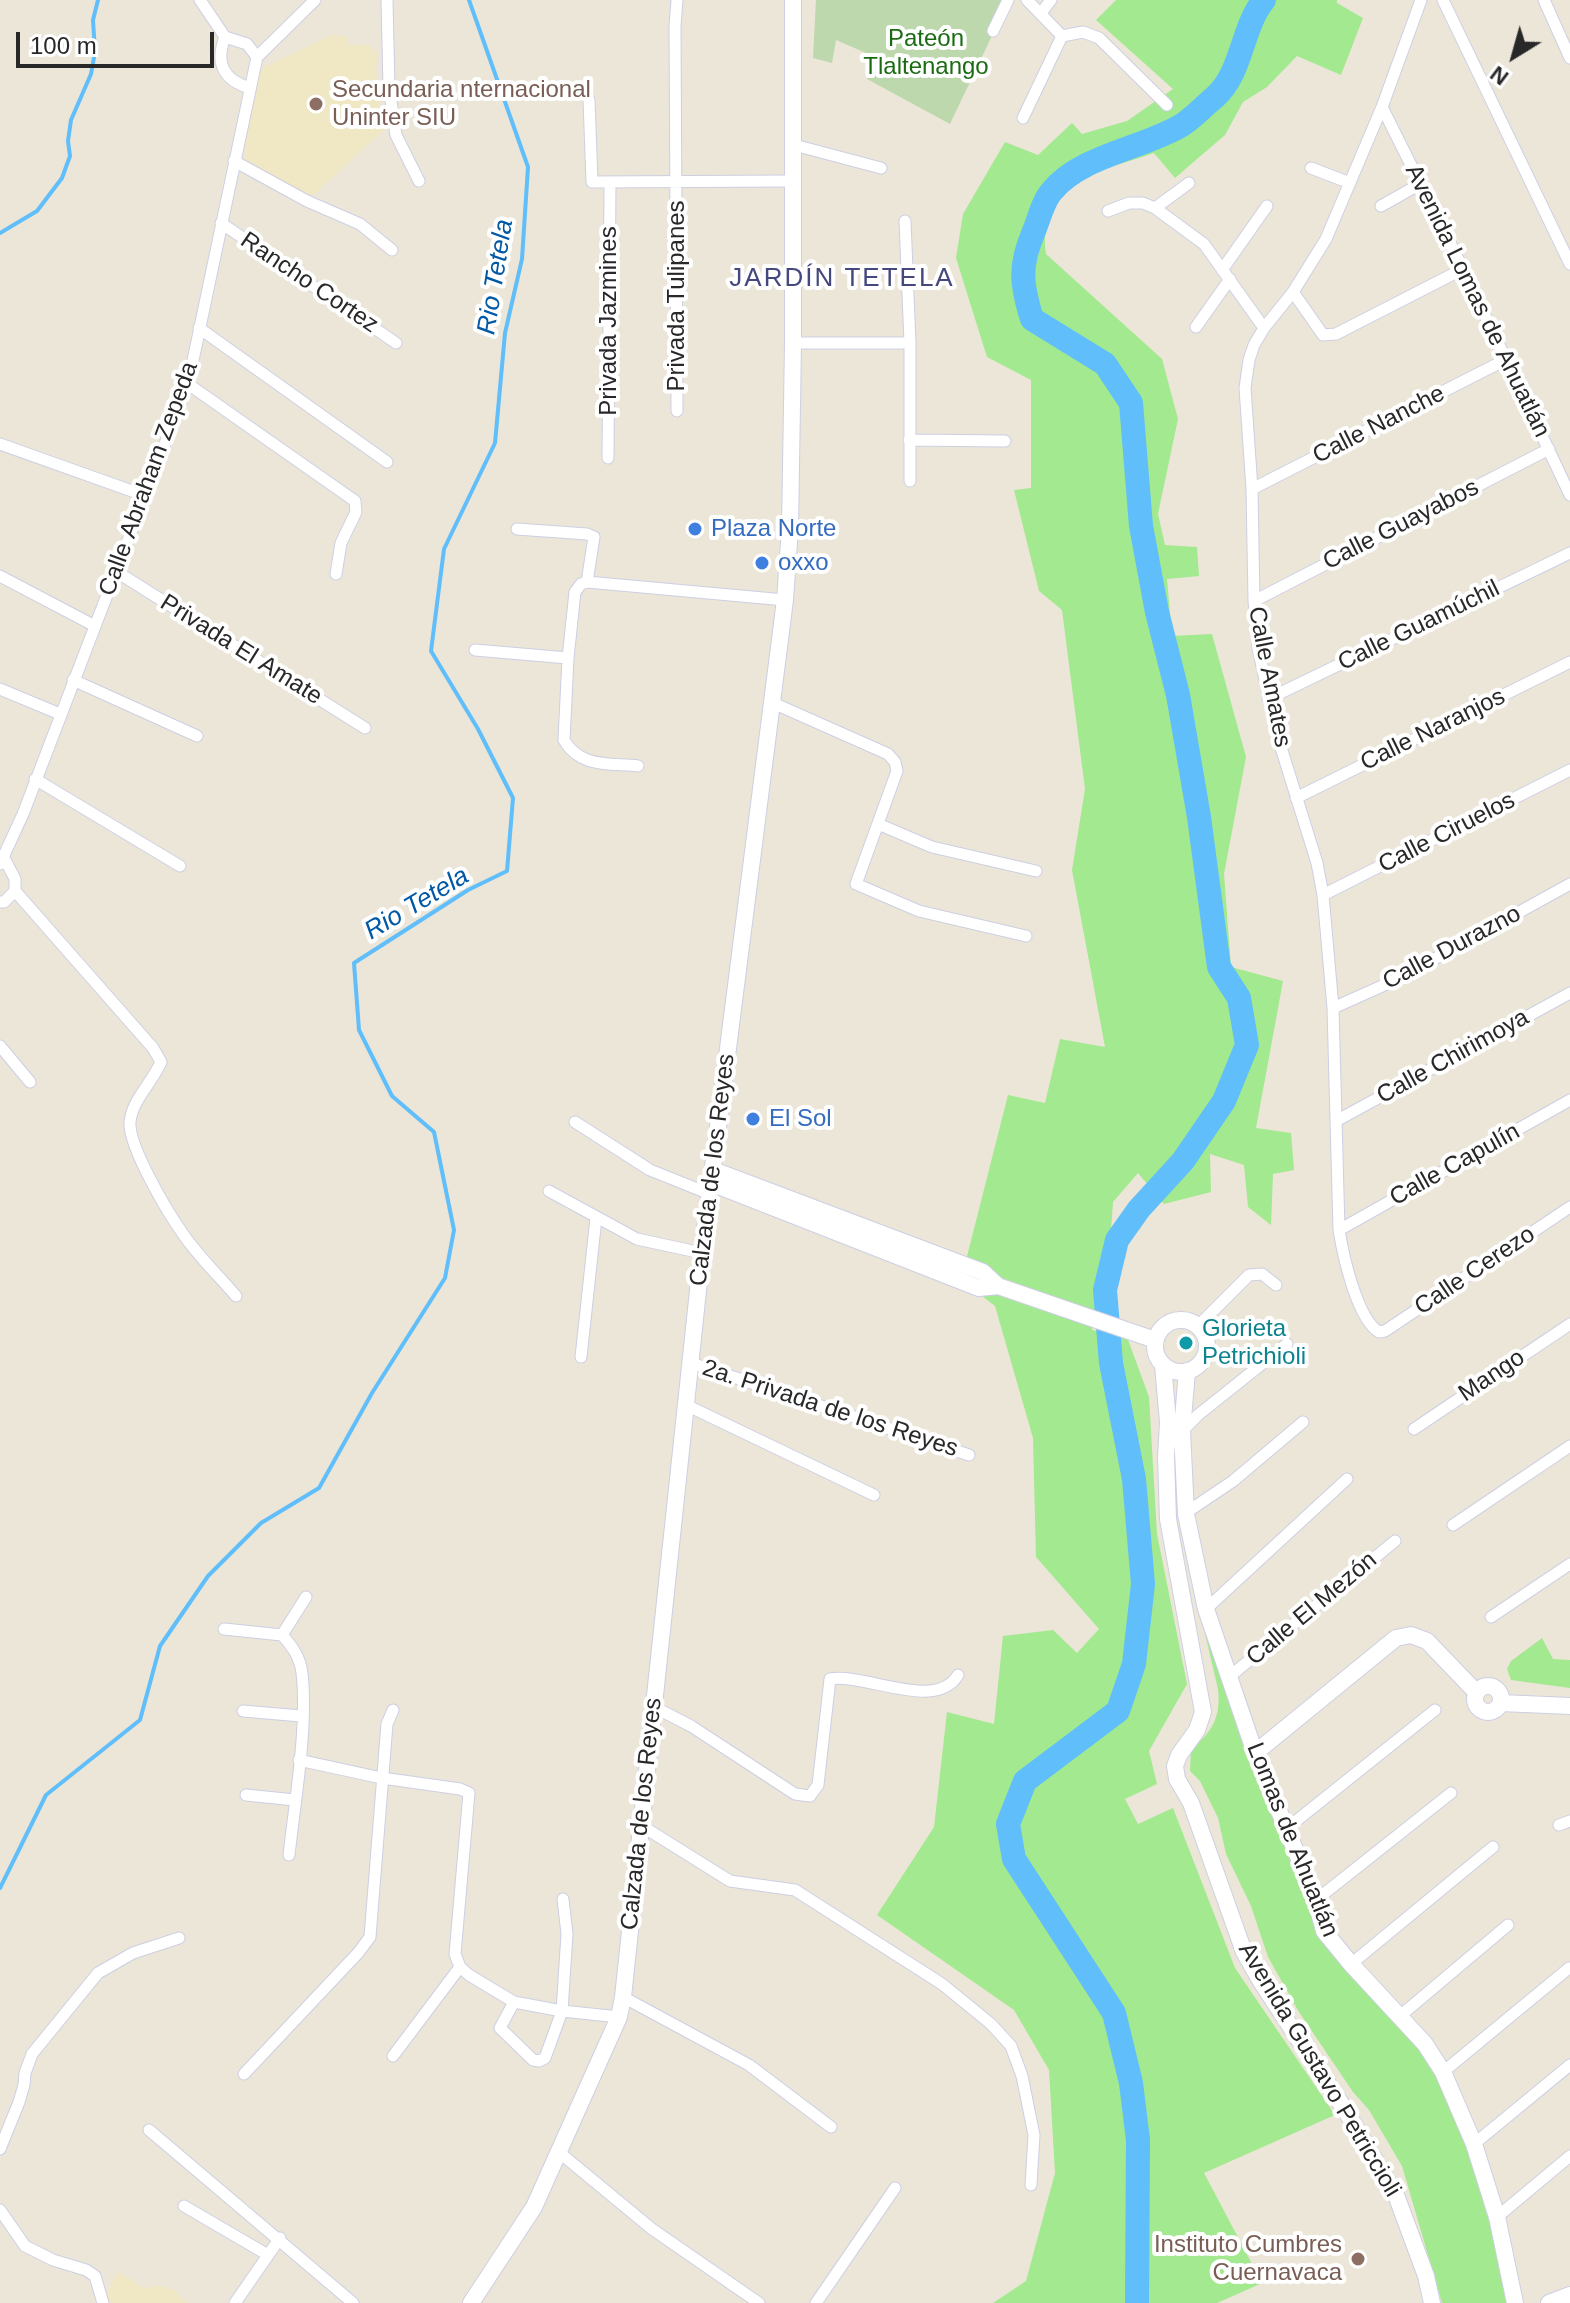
<!DOCTYPE html>
<meta charset="utf-8">
<style>
body{margin:0}
#map{position:relative;width:1570px;height:2303px;overflow:hidden;background:#ece6d8;font-family:Arial,sans-serif}
canvas{display:block}
.north{position:absolute;left:1474px;top:16px;width:80px;height:80px;-webkit-text-stroke:6px #fff;paint-order:stroke;rotate:217deg;font-size:22px;font-weight:700;line-height:32px;text-align:center;color:#282828}
.north::after{content:'';display:block;margin:auto;width:28px;height:36px;background:#282828;clip-path:polygon(50% 0,100% 100%,50% 72%,0 100%)}
.scale{position:absolute;left:16px;top:32px;width:198px;height:36px;box-sizing:border-box;border:4px solid #282828;border-top:0;padding-left:10px;font-size:24px;line-height:28px;white-space:nowrap;color:#282828;-webkit-text-stroke:6px #fff;paint-order:stroke}
</style>
<div id="map">
<canvas width="1570" height="2303"></canvas>
<div class="north">N</div>
<div class="scale">100 m</div>
</div>
<script>
const c = document.querySelector('canvas').getContext('2d');
c.lineJoin = 'round';
function paint(path, color) { c.fillStyle = color; c.fill(path, 'evenodd'); }
function strokePath(path, color, width, dash) { c.strokeStyle = color; c.lineWidth = width; c.lineCap = dash ? 'butt' : 'round'; c.setLineDash(dash || []); c.stroke(path); }
function write(font, color, halo, rows, align = 'center') {
  c.font = font + ' Arial,sans-serif'; c.lineWidth = 8; c.setLineDash([]); c.textBaseline = 'middle'; c.strokeStyle = halo; c.fillStyle = color; for (const [text, x, y, turn = 0] of rows) {
    c.save(); c.translate(x, y); c.rotate((+turn || 0) * Math.PI / 180); c.textAlign = isNaN(turn) ? turn : align; if (halo) c.strokeText(text, 0, 0); c.fillText(text, 0, 0); c.restore();
  }
}
paint(new Path2D(`
 M 332,35 L 348,37 L 347,45 L 369,45 L 377,54 L 375,79 L 384,130 L 307,201 L 245,163 L 245,137 L 260,69 Z
 M 118,2271 L 145,2289 L 157,2285 L 173,2290 L 187,2303 L 102,2303 Z`), '#f0e7c5');
paint(new Path2D(`
 M 1116,0 L 1337,0 L 1337,3 L 1363,18 L 1341,75 L 1297,56 L 1267,87 L 1243,102 L 1225,135 L 1175,178 L 1154,153 C 1099,172 1037,181 1046,254 L 1162,359 L 1178,419 L 1158,514 L 1165,545 L 1197,547 L 1199,576 L 1167,579 L 1172,636 L 1212,634 L 1246,757 L 1224,874 L 1231,967 L 1283,981 L 1256,1128 L 1291,1133 L 1294,1170 L 1273,1174 L 1271,1225 L 1248,1207 L 1244,1165 L 1210,1154 L 1211,1192 L 1164,1204 L 1138,1173 L 1113,1202 L 1109,1258 L 1092,1330 L 1127,1337 L 1149,1397 L 1157,1534 L 1187,1684 L 1149,1751 L 1157,1784 L 1125,1799 L 1138,1824 L 1173,1808 L 1235,1968 L 1335,2115 L 1204,2173 L 1259,2277 L 1260,2284 L 1217,2303 L 993,2303 L 1026,2281 L 1055,2173 L 1049,2070 L 1014,2010 L 877,1915 L 934,1827 L 947,1712 L 994,1724 L 1003,1636 L 1053,1630 L 1077,1653 L 1099,1629 L 1036,1557 L 1033,1438 L 995,1306 L 961,1280 L 1008,1095 L 1045,1103 L 1060,1039 L 1105,1047 L 1072,870 L 1085,789 L 1062,610 L 1039,591 L 1014,490 L 1031,488 L 1031,380 L 987,357 L 956,258 L 963,214 L 1005,142 L 1038,155 L 1072,123 L 1082,134 L 1127,121 L 1173,89 L 1096,20 Z
 M 1182,1536 L 1220,1660 L 1323,1927 L 1426,2046 L 1472,2148 L 1484,2206 L 1502,2259 L 1512,2303 L 1442,2303 L 1402,2166 L 1369,2110 L 1353,2092 L 1299,2012 L 1268,1957 L 1251,1906 L 1226,1854 L 1218,1818 L 1200,1781 L 1190,1771 L 1191,1749 C 1213,1732 1221,1716 1218,1689 Z
 M 1542,1638 L 1553,1659 L 1570,1660 L 1570,1688 L 1511,1680 L 1507,1669 L 1511,1661 Z`), '#a2e98f');
paint(new Path2D(`
 M 816,0 L 1009,0 L 950,124 L 867,79 L 873,56 L 836,40 L 832,63 L 813,58 Z`), '#bdd8ad');
strokePath(new Path2D(`
 M 0,233 L 37,211 L 62,178 L 70,156 L 68,141 L 71,120 L 91,74 L 95,52 L 93,20 L 98,0
 M 0,1888 L 46,1795 L 140,1720 L 160,1646 L 208,1576 L 261,1523 L 319,1488 L 372,1393 L 445,1278 L 454,1230 L 434,1132 L 392,1096 L 359,1030 L 354,963 L 468,890 L 507,871 L 513,798 L 478,729 L 431,651 L 444,549 L 495,443 L 505,333 L 522,259 L 528,167 L 469,0`), '#60befa', 4);
strokePath(new Path2D(`
 M 1137,2303 L 1138,2140 L 1131,2083 L 1114,2013 L 1014,1859 L 1008,1824 L 1025,1781 L 1118,1711 L 1134,1664 L 1143,1584 L 1134,1479 L 1111,1363 L 1105,1290 L 1117,1240 L 1139,1209 L 1183,1161 L 1224,1101 L 1247,1045 L 1239,998 L 1219,967 L 1199,817 L 1178,695 L 1157,612 L 1141,526 L 1131,403 L 1105,364 L 1032,319 C 1021,283 1019,266 1034,231 C 1039,219 1043,201 1052,191 C 1082,155 1142,149 1182,125 C 1193,118 1204,106 1215,97 C 1243,72 1241,28 1264,0`), '#60befa', 24);
const street = new Path2D(`
 M 200,0 L 225,37
 M 387,0 L 389,88 L 396,135 L 419,181
 M 677,0 L 675,26 L 677,411
 M 1027,0 L 1062,36
 M 1421,0 L 1382,107 L 1326,239 L 1293,292 L 1264,328 L 1254,345 L 1249,360 L 1245,388 L 1252,489 L 1254,601 L 1258,648 L 1278,738 L 1317,863 L 1323,895 L 1333,1008 L 1339,1230 C 1343,1255 1357,1319 1379,1332 L 1385,1331 L 1570,1207
 M 1443,0 L 1570,264
 M 1544,0 L 1570,58
 M 1041,13 L 1051,0
 M 993,31 L 1008,0
 M 1062,36 L 1083,32 L 1099,38 L 1167,105
 M 225,37 C 215,63 223,80 250,88
 M 257,57 L 315,0
 M 589,100 L 592,182 L 792,181
 M 1382,107 L 1463,269 L 1570,495
 M 1023,118 L 1062,36
 M 794,145 L 881,168
 M 234,161 L 307,201 L 360,224 L 392,250
 M 1311,168 L 1350,183
 M 1381,206 L 1420,184
 M 1155,208 L 1189,183
 M 1108,211 L 1129,203 L 1143,203 L 1155,208 L 1204,244 L 1264,328
 M 905,221 L 910,343 L 910,481
 M 221,223 L 396,343
 M 1222,270 L 1267,206
 M 1293,292 L 1323,335 L 1336,334 L 1463,269
 M 1196,327 L 1230,279
 M 199,328 L 387,462
 M 793,343 L 910,343
 M 188,384 L 355,501 L 356,512 L 341,543 L 336,574
 M 909,440 L 1005,441
 M 0,444 L 146,496
 M 608,458 L 610,184
 M 1252,489 L 1505,360
 M 517,529 L 587,534 L 594,537 L 587,582
 M 117,572 L 365,728
 M 0,576 L 95,626
 M 1254,601 L 1549,449
 M 475,650 L 568,658
 M 73,680 L 197,736
 M 0,689 L 60,714
 M 1268,699 L 1570,553
 M 773,703 L 888,754 L 895,762 L 897,771 L 856,884 L 919,911 L 1026,936
 M 638,766 C 609,763 580,768 564,740 L 568,658 L 575,592 L 581,584 L 587,582 L 785,600
 M 35,779 L 180,866
 M 1296,798 L 1570,662
 M 878,824 L 932,847 L 1036,871
 M 0,864 L 23,814 L 188,384 L 257,57 L 247,44 L 225,37
 M 15,891 L 153,1048 L 161,1062 C 152,1083 132,1100 130,1122 C 128,1146 168,1213 183,1234 C 198,1256 218,1275 236,1296
 M 1323,895 L 1570,770
 M 0,902 L 4,902 L 15,891 L 15,879 L 4,858
 M 1333,1008 L 1400,978 L 1570,884
 M 0,1046 L 30,1082
 M 1336,1121 L 1570,993
 M 575,1122 L 650,1170 L 710,1194
 M 549,1191 L 637,1239 L 702,1253
 M 1339,1230 L 1570,1100
 M 1198,1326 L 1249,1275 L 1262,1274 L 1276,1285
 M 581,1357 L 596,1218
 M 691,1363 L 969,1455
 M 686,1405 L 874,1495
 M 1414,1429 L 1570,1324
 M 1182,1431 L 1198,1415 L 1287,1344
 M 1184,1514 L 1233,1481 L 1303,1422
 M 1453,1525 L 1570,1446
 M 1206,1609 L 1347,1479
 M 1491,1617 L 1570,1564
 M 224,1629 L 282,1635
 M 282,1635 C 292,1646 300,1657 302,1673 C 308,1726 295,1801 289,1855
 M 282,1635 L 306,1597
 M 1229,1677 L 1395,1541
 M 654,1707 L 691,1726 L 795,1794 L 810,1796 L 818,1785 L 830,1679 C 866,1673 936,1712 958,1675
 M 243,1711 L 301,1716
 M 299,1760 L 382,1778 L 460,1789 L 469,1793 L 455,1954 L 460,1967 L 469,1975 L 514,2002 L 562,2011 L 619,2017
 M 246,1795 L 295,1800
 M 1559,1825 L 1570,1821
 M 642,1826 L 730,1881 L 795,1890 L 942,1984 L 991,2024 L 1011,2046 L 1022,2076 L 1034,2135 L 1031,2185
 M 1286,1829 L 1435,1710
 M 1316,1900 L 1451,1793
 M 1351,1964 L 1493,1847
 M 623,1997 L 749,2065 L 831,2127
 M 514,2002 L 500,2028 L 533,2060 L 539,2061 L 545,2058 L 562,2011 L 567,1934 L 563,1899
 M 1400,2016 L 1508,1925
 M 393,2056 L 460,1967
 M 1443,2072 L 1569,1968
 M 244,2074 L 358,1953 L 370,1937 L 387,1724 L 393,1710
 M 149,2130 L 353,2303
 M 1474,2144 L 1570,2065
 M 0,2149 L 19,2102 L 24,2085 L 25,2073 L 32,2054 L 98,1973 L 133,1953 L 179,1938
 M 560,2153 L 652,2229 L 759,2303
 M 184,2206 L 268,2255
 M 0,2210 L 25,2246 L 53,2260 L 86,2270 L 95,2276 L 103,2303
 M 1497,2217 L 1570,2156
 M 235,2303 L 280,2238
 M 816,2303 L 895,2188`);
const secondary = new Path2D(`
 M 713,1170 L 983,1272 L 998,1286
 M 711,1183 L 979,1288 L 998,1286 L 1155,1340
 M1155 1346a26 26 0 1 1 52 0a26 26 0 1 1-52 0Z
 M 1163,1365 L 1168,1422 L 1166,1457 L 1168,1519 L 1203,1712 L 1197,1730 L 1179,1755 L 1175,1766 L 1177,1779 L 1191,1803 L 1244,1952 L 1260,1980 L 1347,2113 L 1396,2195 L 1426,2276 L 1432,2303
 M 1187,1371 L 1182,1431 L 1186,1514 L 1206,1609 L 1255,1753 L 1316,1900 L 1324,1931 L 1351,1964 L 1425,2044 L 1443,2072 L 1474,2144 L 1497,2217 L 1515,2303
 M1475 1699a13 13 0 1 1 26 0a13 13 0 1 1-26 0Z
 M 1501,1703 L 1570,1706
 M 1255,1753 L 1396,1638 L 1411,1635 L 1427,1641 L 1476,1692
 M 471,2303 L 534,2207 L 619,2017 L 623,1997 L 702,1253 L 785,600 L 790,528 L 793,343 L 793,0
 M 1549,2303 L 1570,2295`);
strokePath(street, '#cdcfe3', 13);
strokePath(secondary, '#cdcfe3', 18);
strokePath(street, '#fff', 11);
strokePath(secondary, '#fff', 16);
for (const [x, y, r, color] of [
 [316,104,8,"#8d6e63"],
 [695,529,8,"#3f7fe0"],
 [762,563,8,"#3f7fe0"],
 [753,1119,8,"#3f7fe0"],
 [1186,1343,8,"#0f9aa8"],
 [1358,2259,8,"#8d6e63"]
]) { const dot = new Path2D(); dot.arc(x, y, r, 0, 2 * Math.PI); c.fillStyle = color; c.fill(dot); strokePath(dot, '#fff', 3); }
write('24px', '#1a6b12', '#fff', [
 ["Pateón",926,39],
 ["Tlaltenango",926,67]
]);
write('24px', '#785e54', '#fff', [
 ["Secundaria nternacional",332,90],
 ["Uninter SIU",332,118],
 ["Instituto Cumbres",1342,2245,"right"],
 ["Cuernavaca",1342,2273,"right"]
], 'left');
write('24px', '#282828', '#fff', [
 ["Rancho Cortez",309,283,34],
 ["Privada Tulipanes",677,296,-90],
 ["Avenida Lomas de Ahuatlán",1477,301,64],
 ["Privada Jazmines",609,321,-90],
 ["Calle Nanche",1379,425,-27],
 ["Calle Abraham Zepeda",149,479,-70],
 ["Calle Guayabos",1401,525,-27],
 ["Calle Guamúchil",1419,626,-26],
 ["Privada El Amate",241,650,32],
 ["Calle Amates",1269,677,79],
 ["Calle Naranjos",1433,730,-26],
 ["Calle Ciruelos",1447,833,-27],
 ["Calle Durazno",1452,948,-28],
 ["Calle Chirimoya",1453,1057,-29],
 ["Calle Capulín",1455,1165,-29],
 ["Calzada de los Reyes",713,1170,-83],
 ["Calle Cerezo",1475,1271,-34],
 ["Mango",1492,1376,-34],
 ["2a. Privada de los Reyes",830,1409,18],
 ["Calle El Mezón",1312,1609,-40],
 ["Calzada de los Reyes",642,1814,-84],
 ["Lomas de Ahuatlán",1292,1840,68],
 ["Avenida Gustavo Petriccioli",1319,2070,59]
]);
write('24px', '#366cbe', '#fff', [
 ["Plaza Norte",711,529],
 ["oxxo",778,563],
 ["El Sol",769,1119]
], 'left');
write('24px', '#0d838f', '#fff', [
 ["Glorieta",1202,1329],
 ["Petrichioli",1202,1357]
], 'left');
write('italic 26px', '#0158a4', '#fff', [
 ["Rio Tetela",496,277,-81],
 ["Rio Tetela",417,904,-31]
]);
c.letterSpacing = '2px';
write('26px', '#45487d', '#fff', [
 ["JARDÍN TETELA",842,279]
]);
c.letterSpacing = '0px';
</script>
